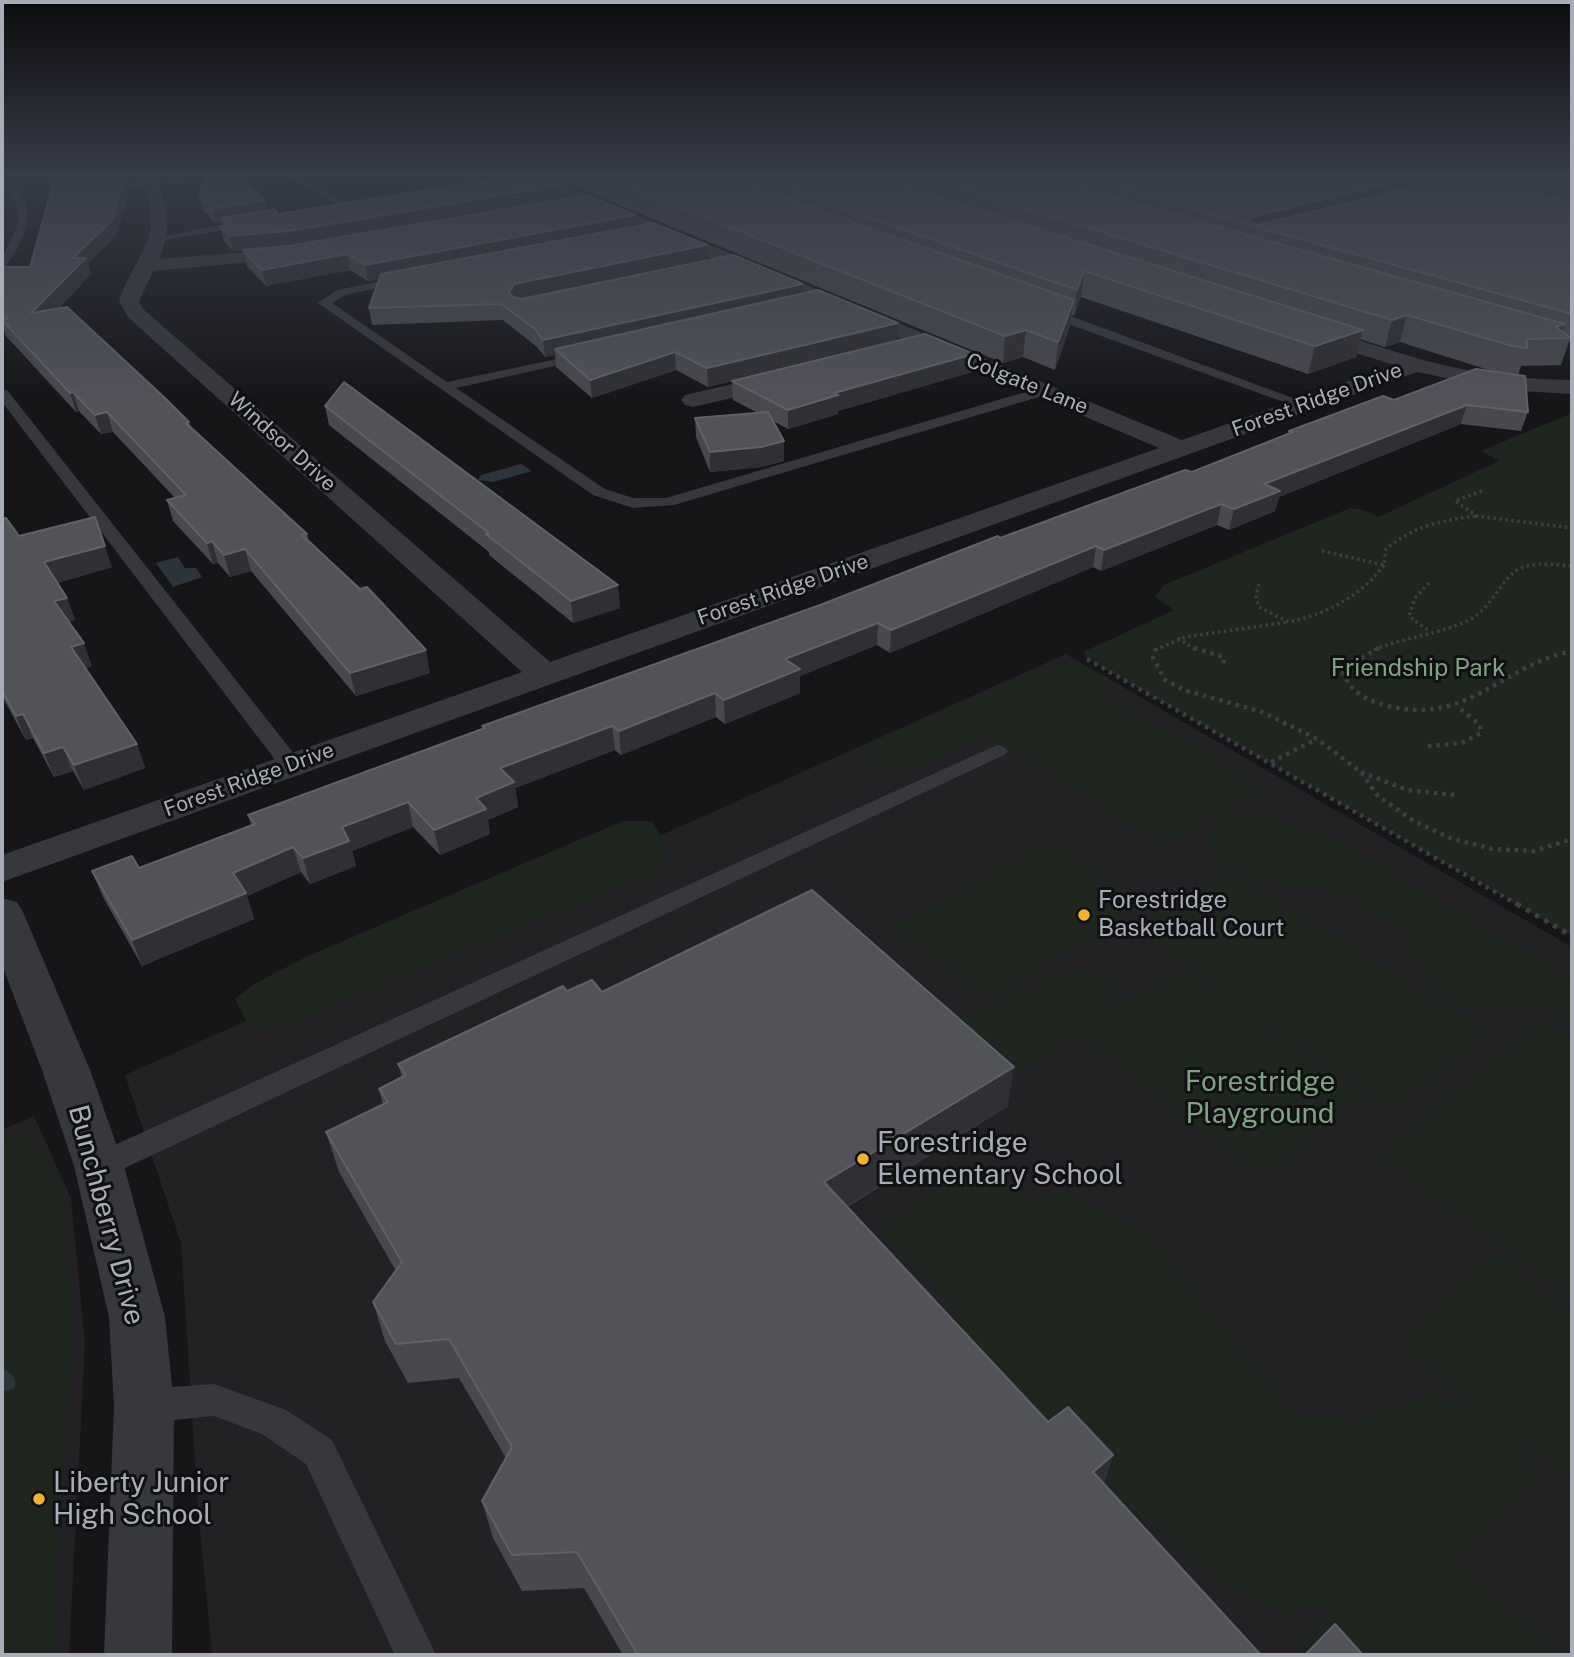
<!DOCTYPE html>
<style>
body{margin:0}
#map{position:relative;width:1574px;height:1657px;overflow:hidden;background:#161618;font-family:"Public Sans",sans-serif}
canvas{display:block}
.frame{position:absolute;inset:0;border:4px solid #a8adb8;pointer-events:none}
</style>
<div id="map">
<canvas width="1574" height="1657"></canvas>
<div class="frame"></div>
</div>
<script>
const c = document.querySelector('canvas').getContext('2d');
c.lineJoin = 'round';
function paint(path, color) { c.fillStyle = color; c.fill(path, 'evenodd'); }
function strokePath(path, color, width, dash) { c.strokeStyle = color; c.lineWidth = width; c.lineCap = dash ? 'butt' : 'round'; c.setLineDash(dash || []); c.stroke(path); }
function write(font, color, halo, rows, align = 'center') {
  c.font = font + ' "Public Sans",sans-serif'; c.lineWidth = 6; c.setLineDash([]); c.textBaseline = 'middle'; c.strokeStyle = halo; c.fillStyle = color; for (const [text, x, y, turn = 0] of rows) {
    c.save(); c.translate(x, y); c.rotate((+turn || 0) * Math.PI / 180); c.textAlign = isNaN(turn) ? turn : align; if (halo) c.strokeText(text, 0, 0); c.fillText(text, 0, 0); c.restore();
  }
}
paint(new Path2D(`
 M 1066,654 L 1572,947 L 1572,1655 L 212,1655 L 198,1509 L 181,1243 L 125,1075 Z
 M 34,1116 L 71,1198 L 85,1343 L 69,1655 L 2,1655 L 2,1130 Z`), '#222225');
paint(new Path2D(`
 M 1572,413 L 1572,936 L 1087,659 L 1083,652 L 1174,610 L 1155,597 L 1164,585 L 1350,508 L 1365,510 L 1378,517 L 1499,461 L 1481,451 Z
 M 1072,662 L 1108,677 L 1106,688 L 1099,692 L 1266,788 L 1163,845 L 990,735 L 916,765 L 880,768 L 862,758 L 875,741 L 1029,673 Z
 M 1263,813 L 1341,842 L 1572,980 L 1572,1026 L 1548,1011 L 1507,1005 L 1460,1004 L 1430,986 L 1397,924 L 1332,890 L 1255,881 L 1215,855 L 1207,835 L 1225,817 Z
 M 623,821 L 652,821 L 669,849 L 655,872 L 274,1029 L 249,1026 L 235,999 L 254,984 L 306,957 Z
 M 1050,840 L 1144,905 L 986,999 L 894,925 Z
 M 1228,870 L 1487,1032 L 1392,1110 L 1133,929 Z
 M 1180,968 L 1362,1095 L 1265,1177 L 1077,1034 Z
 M 1078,970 L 1104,974 L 1119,992 C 1091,1027 1049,1054 1010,1076 L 949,1025 L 1031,986 Z
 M 1541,1020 L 1572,1039 L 1572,1299 L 1377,1156 Z
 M 27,1129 L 60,1188 L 72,1323 L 52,1655 L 2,1655 L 2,1141 Z
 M 986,1158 L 1033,1202 L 1057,1189 L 1149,1236 L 1293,1412 L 1353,1420 L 1433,1392 L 1492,1418 L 1398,1342 L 1490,1252 L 1572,1311 L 1572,1481 L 1497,1422 L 1539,1472 L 1481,1540 L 1454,1560 L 1559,1655 L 1313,1655 L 1302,1644 L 1337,1605 L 1282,1613 L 1189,1562 L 963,1341 L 957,1312 L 878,1229 Z`), '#1e261f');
paint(new Path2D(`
 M 521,464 L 532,471 L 493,482 L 478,480 L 481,475 Z
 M 178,557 L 185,568 L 196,568 L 202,577 L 173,587 L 156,563 Z`), '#2c353c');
paint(new Path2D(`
 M 2,1369 C 9,1371 13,1375 16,1382 L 14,1388 L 7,1391 L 2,1389 Z`), '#2c353c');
strokePath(new Path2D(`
 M 1482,491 L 1455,501 L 1477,516 L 1572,528
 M 1322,551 L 1384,565 L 1386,549 C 1413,526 1443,520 1477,516
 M 1429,583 L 1415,598 L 1409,616 L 1430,632
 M 1259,584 L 1256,596 L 1259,607 L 1289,622 C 1328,613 1360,597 1384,565
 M 1178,638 L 1196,650
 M 1155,650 L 1185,637 L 1289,622
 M 1374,650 C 1404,637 1437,635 1467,621 C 1495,608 1500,575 1524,567 C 1539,562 1556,565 1572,566`), '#3d3f44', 3.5, [2.5, 3.5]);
strokePath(new Path2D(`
 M 1156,648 L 1153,658 L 1165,680 L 1184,690 L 1262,712 L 1317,739 L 1361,772 L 1378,796 L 1414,821 L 1450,838 L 1492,849 L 1534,851 L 1572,839
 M 1194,648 L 1224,657 L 1223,666
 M 1379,648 L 1355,662 L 1343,673 C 1351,692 1364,699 1384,705 C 1469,727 1497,667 1572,651
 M 1087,659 L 1520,906
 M 1428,746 L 1462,743 L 1481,733 L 1480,725 L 1457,706
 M 1271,762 L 1317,739
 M 1361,772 L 1407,790 L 1455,795`), '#3d3f44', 4.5, [3.5, 5]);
strokePath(new Path2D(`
 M 1517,904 L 1572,936`), '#3d3f44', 5, [4.5, 6]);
paint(new Path2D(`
 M 2,174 C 8,176 13,182 18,189 C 37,217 23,242 6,266 L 2,267 C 1,250 16,238 18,220 C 20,199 2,190 2,174 Z
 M 284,174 L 295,174 L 353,207 L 345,209 Z
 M 249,220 L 253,221 L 253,225 L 159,241 L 154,238 Z
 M 406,276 L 412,279 L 410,281 L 345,295 L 332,303 L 447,382 L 591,352 L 591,358 L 456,388 L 605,489 L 633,498 L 666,498 L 1039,388 L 1044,387 L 1051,391 L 1049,394 L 674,505 L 633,508 L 593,495 L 318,303 L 337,290 Z
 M 1038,307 L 1046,307 L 1312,405 L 1305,409 L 1300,408 L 1038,313 Z
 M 2,389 L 7,390 L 299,760 L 302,765 L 299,770 L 283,770 L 2,402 Z
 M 997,745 L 1004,747 L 1008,751 L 1004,755 L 110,1175 L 99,1178 L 88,1175 L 84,1166 L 88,1157 Z
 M 214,1384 L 286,1410 L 332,1440 L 436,1655 L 395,1655 L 306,1464 L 262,1434 L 214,1416 L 144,1423 L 132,1418 L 127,1406 L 132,1394 L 144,1389 Z`), '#37383d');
paint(new Path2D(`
 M 134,174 L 150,174 C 170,200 172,230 159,259 L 296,248 L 305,253 L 296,258 L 153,271 L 139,302 L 144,310 L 550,662 L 1159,448 L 519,177 L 516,174 L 537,174 L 1182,440 L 1394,365 L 1302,336 L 1299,332 L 1302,328 L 1309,326 C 1353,337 1395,353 1439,364 C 1483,375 1527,379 1572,380 L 1572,394 L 1504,390 L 1417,372 L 2,882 L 2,855 L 522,672 L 129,318 L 119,302 C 135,252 174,230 134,174 Z
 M 784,372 L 792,374 L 795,379 L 792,384 L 693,407 L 685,405 L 681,400 L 685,395 Z
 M 2,898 L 17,902 L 23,912 L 90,1070 L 124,1166 L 165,1317 L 174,1406 L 172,1655 L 104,1655 L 114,1406 L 109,1317 L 74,1166 L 42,1070 L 2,965 Z`), '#37383d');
paint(new Path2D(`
 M 1409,174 L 1437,174 L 1572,204 L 1572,214 L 1417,179 Z`), '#45474d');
paint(new Path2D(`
 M 40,174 L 135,174 L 138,187 L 131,187 L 116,235 L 88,263 L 91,274 L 58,309 L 189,422 L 190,427 L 307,534 L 309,541 L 430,673 L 356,696 L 251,571 L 230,577 L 218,563 L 213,564 L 173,521 L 167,500 L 175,498 L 113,432 L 101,434 L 79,411 L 76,412 L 6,336 L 2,323 L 2,267 L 30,267 L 53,184 L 52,184 Z
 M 152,174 L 186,174 L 179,182 L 160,184 Z
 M 472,174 L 508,174 L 499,177 Z
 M 544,174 L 1435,174 L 1432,182 L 1572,202 L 1572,343 L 1569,342 L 1561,365 L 1521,366 L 1518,375 L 1528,412 L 1521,431 L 1461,424 L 1279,497 L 1275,511 L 1229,530 L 1217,525 L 1101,571 L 1093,567 L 890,653 L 877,645 L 800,676 L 800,693 L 725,724 L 716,717 L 621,755 L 615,750 L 515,788 L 518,807 L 488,820 L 490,834 L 440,855 L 413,827 L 352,851 L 356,866 L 310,884 L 301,872 L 247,896 L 254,919 L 142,966 L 103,897 L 92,871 L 139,868 L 251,825 L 248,815 L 483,729 L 482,726 L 820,605 L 1000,538 L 1192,472 L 1288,435 L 1289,431 L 1495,372 L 1400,342 L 1385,347 L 1360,339 L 1356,357 L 1308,374 L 1081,297 L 1074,316 L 1072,315 L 1070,326 L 1055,370 L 1023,357 L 1003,363 Z
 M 1449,174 L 1572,174 L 1572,201 Z
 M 563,185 L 564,199 L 453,218 L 635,215 L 636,226 L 707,245 L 707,260 L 803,284 L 803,293 L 897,340 L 708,387 L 676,370 L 592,398 L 556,367 L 555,355 L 545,357 L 537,347 L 503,320 L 372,325 L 369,308 L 380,279 L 368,281 L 350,270 L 266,286 L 247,266 L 243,250 L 233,251 L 224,241 L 220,226 L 223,226 L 222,222 L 215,223 L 203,210 L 199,196 L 267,210 L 279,214 Z
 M 972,372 L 838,411 L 838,414 L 788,429 L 773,421 L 784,461 L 761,467 L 710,472 L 696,437 L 695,418 L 758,413 L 733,400 L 732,381 Z
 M 325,406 L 620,608 L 573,623 L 489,555 L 489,552 L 329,425 Z
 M 2,519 L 19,536 L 112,567 L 57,583 L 67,598 L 75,620 L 69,622 L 92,666 L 86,668 L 137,744 L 145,768 L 84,790 L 73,771 L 54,777 L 33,738 L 26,740 L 2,696 Z
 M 567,991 L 602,992 L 1008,1106 L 847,1207 L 1261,1655 L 623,1655 L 584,1588 L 522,1591 L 493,1538 L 482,1501 L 506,1458 L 459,1378 L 408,1383 L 385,1341 L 373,1302 L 396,1271 L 339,1172 L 326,1132 L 383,1105 L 379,1089 L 402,1077 L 398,1064 Z`), '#47494d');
paint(new Path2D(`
 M 48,174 L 59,174 L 62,183 L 52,184 Z
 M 127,174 L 135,174 L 138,187 L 131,187 L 116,235 L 88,263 L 91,274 L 36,331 L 31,313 Z
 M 157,174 L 186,174 L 179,182 L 160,184 Z
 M 1429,174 L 1435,174 L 1429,194 L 1277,233 L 1248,225 L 1251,217 Z
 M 563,185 L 564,199 L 292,246 L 233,251 L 229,236 Z
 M 265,200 L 268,215 L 221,218 L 222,222 L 215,223 L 212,209 Z
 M 635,215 L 636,230 L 368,281 L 365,265 Z
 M 707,245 L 707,260 L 511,309 L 509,292 L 514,284 Z
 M 347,254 L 350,270 L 266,286 L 262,270 Z
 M 1084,271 L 1081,297 L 1074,316 L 1077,290 Z
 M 803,284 L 803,300 L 555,349 L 555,355 L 545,357 L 543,340 Z
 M 1074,300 L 1070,326 L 1055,370 L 1058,342 Z
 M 1407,315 L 1400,342 L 1385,347 L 1392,320 Z
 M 898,323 L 897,340 L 708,387 L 707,368 Z
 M 1565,324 L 1560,338 L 1556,327 Z
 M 1026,330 L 1023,357 L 1003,363 L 1005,336 Z
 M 1363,330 L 1356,357 L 1308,374 L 1315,346 Z
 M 675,352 L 676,370 L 592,398 L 590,380 Z
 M 974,354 L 972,372 L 838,411 L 838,414 L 788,429 L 788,410 L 834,393 Z
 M 73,392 L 79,411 L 76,412 L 70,393 Z
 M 1467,405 L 1461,424 L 1279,497 L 1275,511 L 1229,530 L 1234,509 L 1264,484 Z
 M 107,412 L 113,432 L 101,434 L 95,415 Z
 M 784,441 L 784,461 L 761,467 L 710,472 L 710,452 Z
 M 1221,504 L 1217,525 L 1101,571 L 1104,550 Z
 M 95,517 L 112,567 L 52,584 L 44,562 Z
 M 212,541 L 218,563 L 213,564 L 207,543 Z
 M 1096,546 L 1093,567 L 890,653 L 891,630 Z
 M 245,549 L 251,571 L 230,577 L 224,555 Z
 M 618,585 L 620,608 L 573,623 L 571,601 Z
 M 67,598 L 75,620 L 62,624 L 54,601 Z
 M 878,623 L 877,645 L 800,676 L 800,693 L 725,724 L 724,700 L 785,659 Z
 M 84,643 L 92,666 L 80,670 L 71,647 Z
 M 426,650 L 430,673 L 356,696 L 350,673 Z
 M 715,693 L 716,717 L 621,755 L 619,731 Z
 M 23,714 L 33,738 L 26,740 L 16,716 Z
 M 612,726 L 615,750 L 515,788 L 518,807 L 488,820 L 490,834 L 440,855 L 434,830 L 476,798 L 500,768 Z
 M 137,744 L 145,768 L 84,790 L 74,765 Z
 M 63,747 L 73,771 L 54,777 L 44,753 Z
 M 408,802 L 413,827 L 352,851 L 356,866 L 310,884 L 303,858 L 342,827 Z
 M 293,847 L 301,872 L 247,896 L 254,919 L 142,966 L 132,940 L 233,873 Z
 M 1014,1067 L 1008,1106 L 823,1221 L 824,1182 Z
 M 1113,1455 L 1102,1492 L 1093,1472 Z`), '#2f3033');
const building = new Path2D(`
 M 56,174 L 127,174 L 112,220 L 73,258 L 86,258 L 31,313 L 67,307 L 166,399 L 189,422 L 186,423 L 307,534 L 302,535 L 360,589 L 367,587 L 426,650 L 350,673 L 245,549 L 224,555 L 212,541 L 207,543 L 167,500 L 186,495 L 107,412 L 95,415 L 73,392 L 70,393 L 2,320 L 2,319 L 8,318 L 2,312 L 2,267 L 30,267 Z
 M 206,174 L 238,174 L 265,200 L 212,209 L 199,196 Z
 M 527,174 L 538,174 L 563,185 L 288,231 L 229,236 L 220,226 L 229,225 L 221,218 L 274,209 L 279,214 Z
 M 594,174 L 716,174 L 1074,300 L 1058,342 L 1026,330 L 1005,336 Z
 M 744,174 L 862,174 L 1363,330 L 1315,346 L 1084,271 L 1077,290 Z
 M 910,174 L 1030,174 L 1565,324 L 1556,327 L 1571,338 L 1527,339 L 1527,348 L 1512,346 L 1407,315 L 1392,320 Z
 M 1064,174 L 1429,174 L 1251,217 L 1249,220 L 1257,225 L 1438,181 L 1467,180 L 1572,202 L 1572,314 Z
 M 1552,174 L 1572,174 L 1572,178 Z
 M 587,195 L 635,215 L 365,265 L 347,254 L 262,270 L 243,250 L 289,246 Z
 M 653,223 L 707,245 L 514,284 L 509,292 L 513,297 L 522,299 L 733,255 L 803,284 L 543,340 L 535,329 L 501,304 L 369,308 L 381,274 Z
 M 818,290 L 898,323 L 707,368 L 675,352 L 590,380 L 555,349 Z
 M 925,334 L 974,354 L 834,393 L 838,395 L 788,410 L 732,381 Z
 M 1476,369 L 1525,376 L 1528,412 L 1467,405 L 1264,484 L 1280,491 L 1234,509 L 1221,504 L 1104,550 L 1096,546 L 891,630 L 878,623 L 785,659 L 800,669 L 724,700 L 715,693 L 619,731 L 612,726 L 500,768 L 514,782 L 476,798 L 486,809 L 434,830 L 408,802 L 342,827 L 349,841 L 303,858 L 293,847 L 233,873 L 246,893 L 132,940 L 92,871 L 132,856 L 139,868 L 255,824 L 248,815 L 485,728 L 482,726 L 820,605 L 998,536 L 1000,538 L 1185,470 L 1192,472 L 1293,432 L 1289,431 L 1383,396 L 1394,400 Z
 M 344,382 L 618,585 L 571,601 L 486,534 L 489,533 L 325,406 Z
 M 768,412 L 784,441 L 761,447 L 710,452 L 695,418 Z
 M 95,517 L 105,546 L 44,562 L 67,598 L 54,601 L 84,643 L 71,647 L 137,744 L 74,765 L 63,747 L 44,753 L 23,714 L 16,716 L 2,691 L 2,519 L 6,518 L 19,536 Z
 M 812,890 L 1014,1067 L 824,1182 L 1048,1422 L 1068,1407 L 1113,1455 L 1093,1472 L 1261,1655 L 638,1655 L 577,1552 L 512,1555 L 482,1501 L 512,1447 L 449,1339 L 396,1344 L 373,1302 L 402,1262 L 326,1132 L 388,1102 L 379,1089 L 406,1075 L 398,1064 L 563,986 L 567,991 L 592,980 L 602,992 Z
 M 1335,1624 L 1362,1654 L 1361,1655 L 1305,1655 Z`);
paint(building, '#525359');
strokePath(building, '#5f6168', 2);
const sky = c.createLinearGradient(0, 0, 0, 406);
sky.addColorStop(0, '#0c0c0d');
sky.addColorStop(0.43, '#363c48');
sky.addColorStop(1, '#363c4800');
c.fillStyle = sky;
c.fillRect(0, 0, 1574, 406);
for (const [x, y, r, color] of [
 [1084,915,7,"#f2b134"],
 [863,1159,7,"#f2b134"],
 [39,1499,7,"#f2b134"]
]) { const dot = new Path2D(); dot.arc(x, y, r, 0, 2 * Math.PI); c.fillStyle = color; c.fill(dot); strokePath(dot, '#111113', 2.5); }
write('21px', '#a8adb8', '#111113', [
 ["Colgate Lane",1027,384,22],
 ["Forest Ridge Drive",1317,400,-20],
 ["Windsor Drive",282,442,42],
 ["Forest Ridge Drive",783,590,-19],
 ["Forest Ridge Drive",249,780,-20]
]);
write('24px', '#7fa381', '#111113', [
 ["Friendship Park",1418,669]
]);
write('24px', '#a8adb8', '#111113', [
 ["Forestridge",1098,901],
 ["Basketball Court",1098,929]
], 'left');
write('28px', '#7fa381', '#111113', [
 ["Forestridge",1260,1082],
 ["Playground",1260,1114]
]);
write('28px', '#a8adb8', '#111113', [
 ["Forestridge",877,1143],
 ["Elementary School",877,1175],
 ["Liberty Junior",53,1483],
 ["High School",53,1515]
], 'left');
write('28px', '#a8adb8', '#111113', [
 ["Bunchberry Drive",106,1215,75]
]);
</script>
